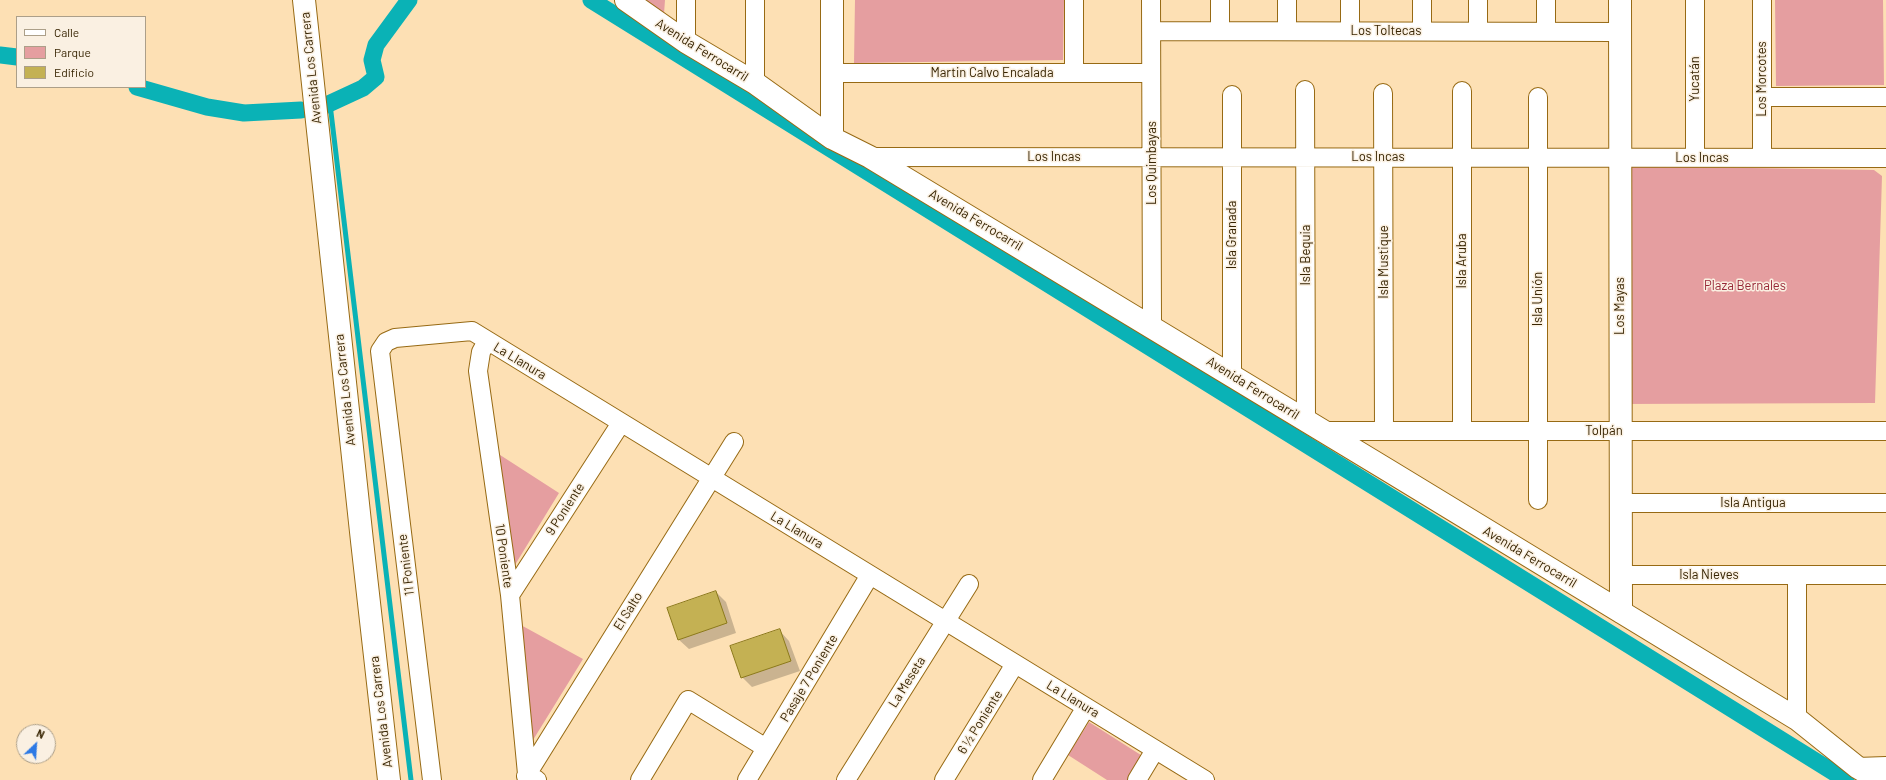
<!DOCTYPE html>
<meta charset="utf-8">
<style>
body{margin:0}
#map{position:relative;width:1886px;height:780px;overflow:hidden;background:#fde0b4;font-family:Barlow,sans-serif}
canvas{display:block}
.legend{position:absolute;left:16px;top:16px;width:130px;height:72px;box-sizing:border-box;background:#faf0e2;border:1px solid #ac9f89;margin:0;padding:5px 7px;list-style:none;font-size:12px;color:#382503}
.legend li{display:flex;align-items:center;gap:8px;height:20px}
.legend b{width:20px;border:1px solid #ac9f89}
.north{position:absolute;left:16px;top:724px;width:40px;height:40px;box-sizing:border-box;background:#faf0e2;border:1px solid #ac9f89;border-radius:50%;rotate:25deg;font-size:11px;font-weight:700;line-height:16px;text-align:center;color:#382503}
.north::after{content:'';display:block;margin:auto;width:14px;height:18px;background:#2c79e5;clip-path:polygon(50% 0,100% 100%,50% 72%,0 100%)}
</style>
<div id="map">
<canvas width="1886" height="780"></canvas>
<ul class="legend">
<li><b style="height:5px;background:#fff"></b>Calle</li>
<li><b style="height:11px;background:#e59ea0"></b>Parque</li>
<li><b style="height:11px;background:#c4b153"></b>Edificio</li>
</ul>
<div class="north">N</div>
</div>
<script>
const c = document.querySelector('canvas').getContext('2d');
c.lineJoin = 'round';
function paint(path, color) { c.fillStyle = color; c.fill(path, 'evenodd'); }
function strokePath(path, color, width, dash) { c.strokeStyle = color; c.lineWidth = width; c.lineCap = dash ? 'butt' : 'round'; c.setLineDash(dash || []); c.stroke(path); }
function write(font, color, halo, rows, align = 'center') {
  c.font = font + ' Barlow,sans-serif'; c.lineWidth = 3; c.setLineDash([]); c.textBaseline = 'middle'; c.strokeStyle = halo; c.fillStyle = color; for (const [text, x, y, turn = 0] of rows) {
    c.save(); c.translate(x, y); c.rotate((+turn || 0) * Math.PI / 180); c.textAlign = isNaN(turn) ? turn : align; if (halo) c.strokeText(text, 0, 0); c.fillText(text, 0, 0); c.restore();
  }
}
paint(new Path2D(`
 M 641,0 L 665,0 L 664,14 Z
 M 855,0 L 1064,0 L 1063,60 L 854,63 Z
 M 1775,0 L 1883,0 L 1884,85 L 1776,86 Z
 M 1629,166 L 1874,170 L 1882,176 L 1875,403 L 1622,404 Z
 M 497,453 L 559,493 L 510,573 Z
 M 519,624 L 583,659 L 533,740 Z
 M 1089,722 L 1144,757 L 1129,780 L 1107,780 L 1068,755 Z`), '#e59ea0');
paint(new Path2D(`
 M 716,592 L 726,602 L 736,633 L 689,649 L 678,639 Z
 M 779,630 L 789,641 L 800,671 L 752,687 L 742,677 Z`), '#0003');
strokePath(new Path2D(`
 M 330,104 L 411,780`), '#0ab2b6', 5);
strokePath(new Path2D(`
 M 591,0 L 1846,780
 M 0,55 L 17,57
 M 137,87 L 207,107 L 244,113 L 301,110
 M 322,107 L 363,88 L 376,77 L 372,60 L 376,45 L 409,0`), '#0ab2b6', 17);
const building = new Path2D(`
 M 716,591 L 727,623 L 678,640 L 667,608 Z
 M 780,629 L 791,661 L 741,678 L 730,646 Z`);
paint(building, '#c4b153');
strokePath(building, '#8b791a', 1);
const street = new Path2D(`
 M 686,0 L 686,42
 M 755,0 L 755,83
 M 1074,0 L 1074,73
 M 1151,0 L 1152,326
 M 1220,0 L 1220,31
 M 1287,0 L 1287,31
 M 1350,0 L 1350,31
 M 1422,0 L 1422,31
 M 1478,0 L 1478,31
 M 1546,0 L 1546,32
 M 1695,0 L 1695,158
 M 1762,0 L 1762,158
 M 1151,31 L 1620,32
 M 832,73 L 1151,73
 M 1305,90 L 1306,420
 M 1462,91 L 1462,431
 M 1383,93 L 1384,430
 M 1232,95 L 1232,375
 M 1538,97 L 1538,500
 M 1762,97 L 1886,97
 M 870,157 L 1886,158
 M 487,341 L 481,352 L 478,371 L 510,595 L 527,774 L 537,780
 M 1321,431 L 1886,431
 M 1621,503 L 1886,503
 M 1621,575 L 1886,575
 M 1797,575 L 1797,719
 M 510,595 L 621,423
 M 1857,767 L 1886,766
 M 526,776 L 734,442
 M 432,780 L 380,351 L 386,342 L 395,338 L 472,331 L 1205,780
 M 640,780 L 688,700 L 766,748
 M 747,780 L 870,575
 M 846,780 L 969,584
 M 944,780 L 1015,664
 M 1042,780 L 1086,707
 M 1137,780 L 1155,750`);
const secondary = new Path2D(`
 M 626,0 L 686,42 L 755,83 L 832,138 L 870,157 C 1180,342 1488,532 1797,719 L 1857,767 L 1879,780
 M 832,0 L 832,138
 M 1620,0 L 1621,612`);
const primary = new Path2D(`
 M 304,0 L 362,541 L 389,780`);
strokePath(street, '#976a14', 20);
strokePath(secondary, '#976a14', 24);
strokePath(primary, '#976a14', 24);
strokePath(street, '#fff', 18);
strokePath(secondary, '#fff', 22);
strokePath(primary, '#fff', 22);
write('13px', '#382503', '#faf0e2', [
 ["Los Toltecas",1386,31],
 ["Avenida Ferrocarril",702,50,32],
 ["Avenida Los Carrera",311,68,-96],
 ["Martin Calvo Encalada",992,73],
 ["Yucatán",1695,79,-90],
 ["Los Morcotes",1762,79,-90],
 ["Los Incas",1054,157],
 ["Los Incas",1378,157],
 ["Los Incas",1702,158],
 ["Los Quimbayas",1152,163,-90],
 ["Avenida Ferrocarril",976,220,31],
 ["Isla Granada",1232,235,-90],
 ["Isla Bequia",1306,255,-90],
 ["Isla Aruba",1462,261,-90],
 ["Isla Mustique",1384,262,-90],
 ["Isla Unión",1538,299,-90],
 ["Los Mayas",1620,306,-90],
 ["La Llanura",520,361,31],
 ["Avenida Ferrocarril",1253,388,32],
 ["Avenida Los Carrera",345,390,-96],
 ["Tolpán",1604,431],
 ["Isla Antigua",1753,503],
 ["9 Poniente",565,509,-57],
 ["La Llanura",797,530,31],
 ["10 Poniente",504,556,82],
 ["Avenida Ferrocarril",1530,557,31],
 ["11 Poniente",406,565,-97],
 ["Isla Nieves",1709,575],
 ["El Salto",628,611,-58],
 ["Pasaje 7 Poniente",809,678,-59],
 ["La Meseta",907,682,-58],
 ["La Llanura",1073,699,31],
 ["Avenida Los Carrera",381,712,-97],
 ["6 ½ Poniente",980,722,-58]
]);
write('13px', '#972737', '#faf0e2', [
 ["Plaza Bernales",1745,286]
]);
</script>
